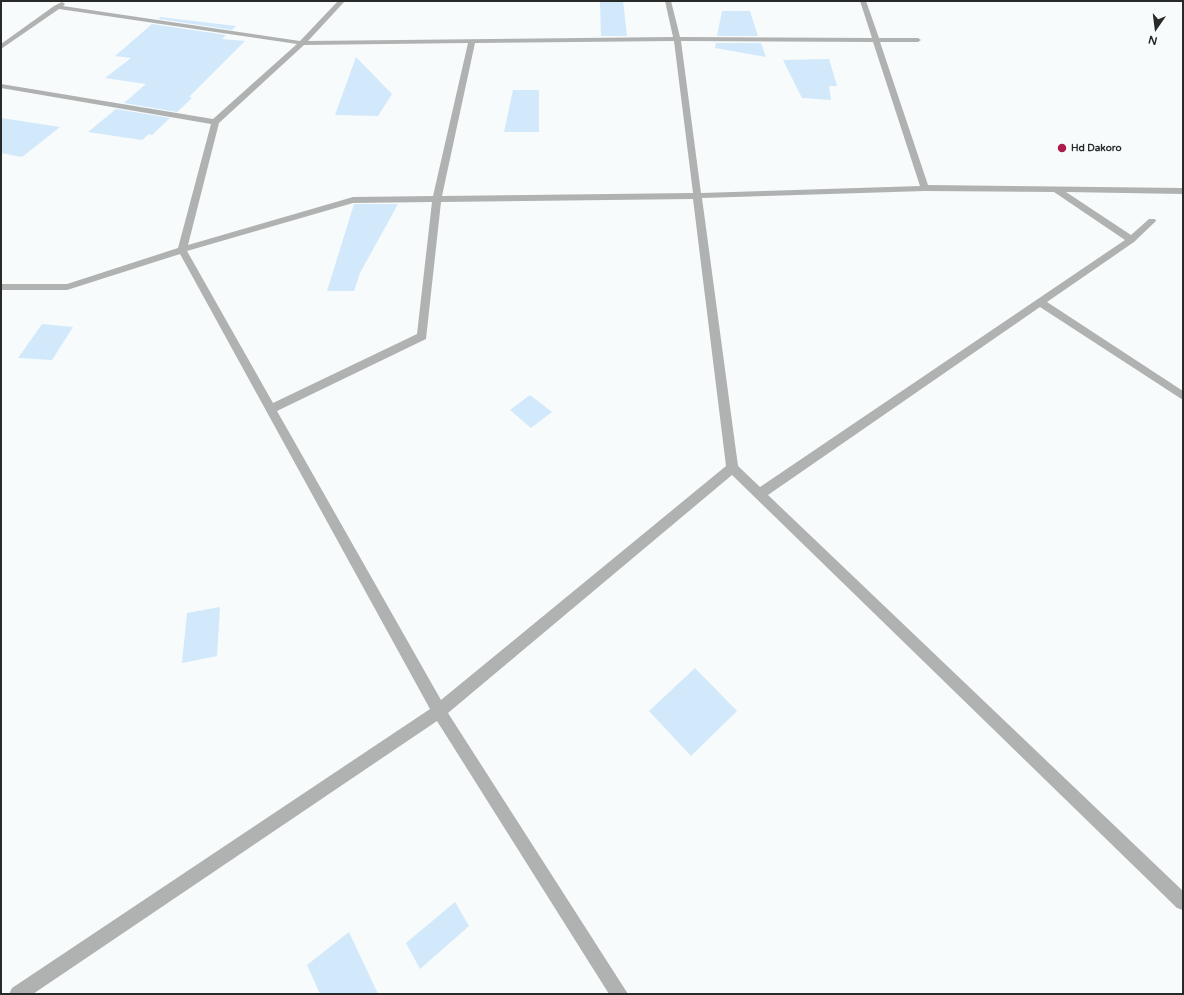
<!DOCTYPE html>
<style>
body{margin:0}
#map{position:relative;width:1184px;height:995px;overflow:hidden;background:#f7fbfc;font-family:"Varela Round",sans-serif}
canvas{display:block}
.frame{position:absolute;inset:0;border:2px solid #282a2a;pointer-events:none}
.north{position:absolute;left:1136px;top:8px;width:40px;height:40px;-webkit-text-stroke:3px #f7fbfc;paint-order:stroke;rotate:194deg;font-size:11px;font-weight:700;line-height:16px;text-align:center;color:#282a2a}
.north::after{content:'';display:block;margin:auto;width:14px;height:18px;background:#282a2a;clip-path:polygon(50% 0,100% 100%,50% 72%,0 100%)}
</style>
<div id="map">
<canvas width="1184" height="995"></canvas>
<div class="frame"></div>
<div class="north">N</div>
</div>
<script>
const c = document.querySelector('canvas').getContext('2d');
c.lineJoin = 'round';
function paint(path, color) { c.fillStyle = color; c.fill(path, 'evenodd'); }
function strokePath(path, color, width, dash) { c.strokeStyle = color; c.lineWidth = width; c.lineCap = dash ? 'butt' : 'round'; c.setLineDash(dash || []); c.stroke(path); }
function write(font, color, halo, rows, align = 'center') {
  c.font = font + ' "Varela Round",sans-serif'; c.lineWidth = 3; c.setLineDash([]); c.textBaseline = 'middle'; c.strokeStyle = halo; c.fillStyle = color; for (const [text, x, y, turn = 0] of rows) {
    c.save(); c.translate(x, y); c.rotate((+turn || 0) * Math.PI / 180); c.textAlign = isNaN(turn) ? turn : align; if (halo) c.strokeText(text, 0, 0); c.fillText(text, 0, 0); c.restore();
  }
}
paint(new Path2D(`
 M 600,1 L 623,1 L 627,36 L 601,36 Z
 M 722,11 L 750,11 L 758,36 L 717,36 Z
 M 160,17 L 236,26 L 232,30 L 159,19 Z
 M 152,24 L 226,35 L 222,39 L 245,41 L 189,97 L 192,98 L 177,112 L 124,103 L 146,84 L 105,78 L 131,58 L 115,56 Z
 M 716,43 L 761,43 L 766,57 L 715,48 Z
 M 356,57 L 392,94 L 378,116 L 335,115 Z
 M 829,59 L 837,86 L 829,86 L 831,100 L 802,98 L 783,60 Z
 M 513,90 L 539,90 L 539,132 L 504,132 Z
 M 116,109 L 170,118 L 152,135 L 149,134 L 142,140 L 88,132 Z
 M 1,118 L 60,127 L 22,157 L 1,153 Z
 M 354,204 L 398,204 L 360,273 L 354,291 L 327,291 Z
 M 42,324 L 73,327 L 52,360 L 18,358 Z
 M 530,395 L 552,412 L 531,428 L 510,410 Z
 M 220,607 L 217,656 L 182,663 L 187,613 Z
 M 695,668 L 737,711 L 691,756 L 649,711 Z
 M 455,902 L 469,926 L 420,969 L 406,943 Z
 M 349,932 L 378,994 L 320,994 L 307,965 Z`), '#d2e8fb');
paint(new Path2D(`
 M 338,1 L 345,1 L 308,41 L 673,37 L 665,1 L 671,1 L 680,37 L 872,38 L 860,1 L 866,1 L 879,38 L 918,38 L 921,40 L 918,42 L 880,42 L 928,185 L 1183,188 L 1183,194 L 1066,192 L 1131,235 L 1149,219 L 1155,219 L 1156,221 L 1134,242 L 1047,302 L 1183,391 L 1183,400 L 1040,307 L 768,495 L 1183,891 L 1183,910 L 1177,908 L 732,475 L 448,713 L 628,994 L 609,994 L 437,721 L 33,994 L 9,994 L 12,988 L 430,709 L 180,254 L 67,290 L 1,290 L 1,284 L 67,284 L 178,248 L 211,124 L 1,88 L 1,84 L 213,119 L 297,44 L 59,9 L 1,49 L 1,44 L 54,6 L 62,2 L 65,4 L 63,6 L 300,41 ZM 674,41 L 693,193 L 442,196 L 475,43 ZM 681,41 L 873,42 L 920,186 L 701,193 ZM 468,43 L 433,196 L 353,197 L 188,245 L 219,123 L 304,45 ZM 925,191 L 1054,192 L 1125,240 L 760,487 L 738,466 L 702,198 ZM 693,199 L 726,466 L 441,700 L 277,411 L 426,339 L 441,202 ZM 432,202 L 417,334 L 273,403 L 187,251 L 353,203 Z`), '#b0b2b2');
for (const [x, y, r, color] of [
 [1062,148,5,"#ad1b4b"]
]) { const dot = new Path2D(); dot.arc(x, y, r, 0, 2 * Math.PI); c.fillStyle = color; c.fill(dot); strokePath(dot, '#f7fbfc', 1.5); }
write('bold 10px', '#282a2a', '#f7fbfc', [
 ["Hd Dakoro",1071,148]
], 'left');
</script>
